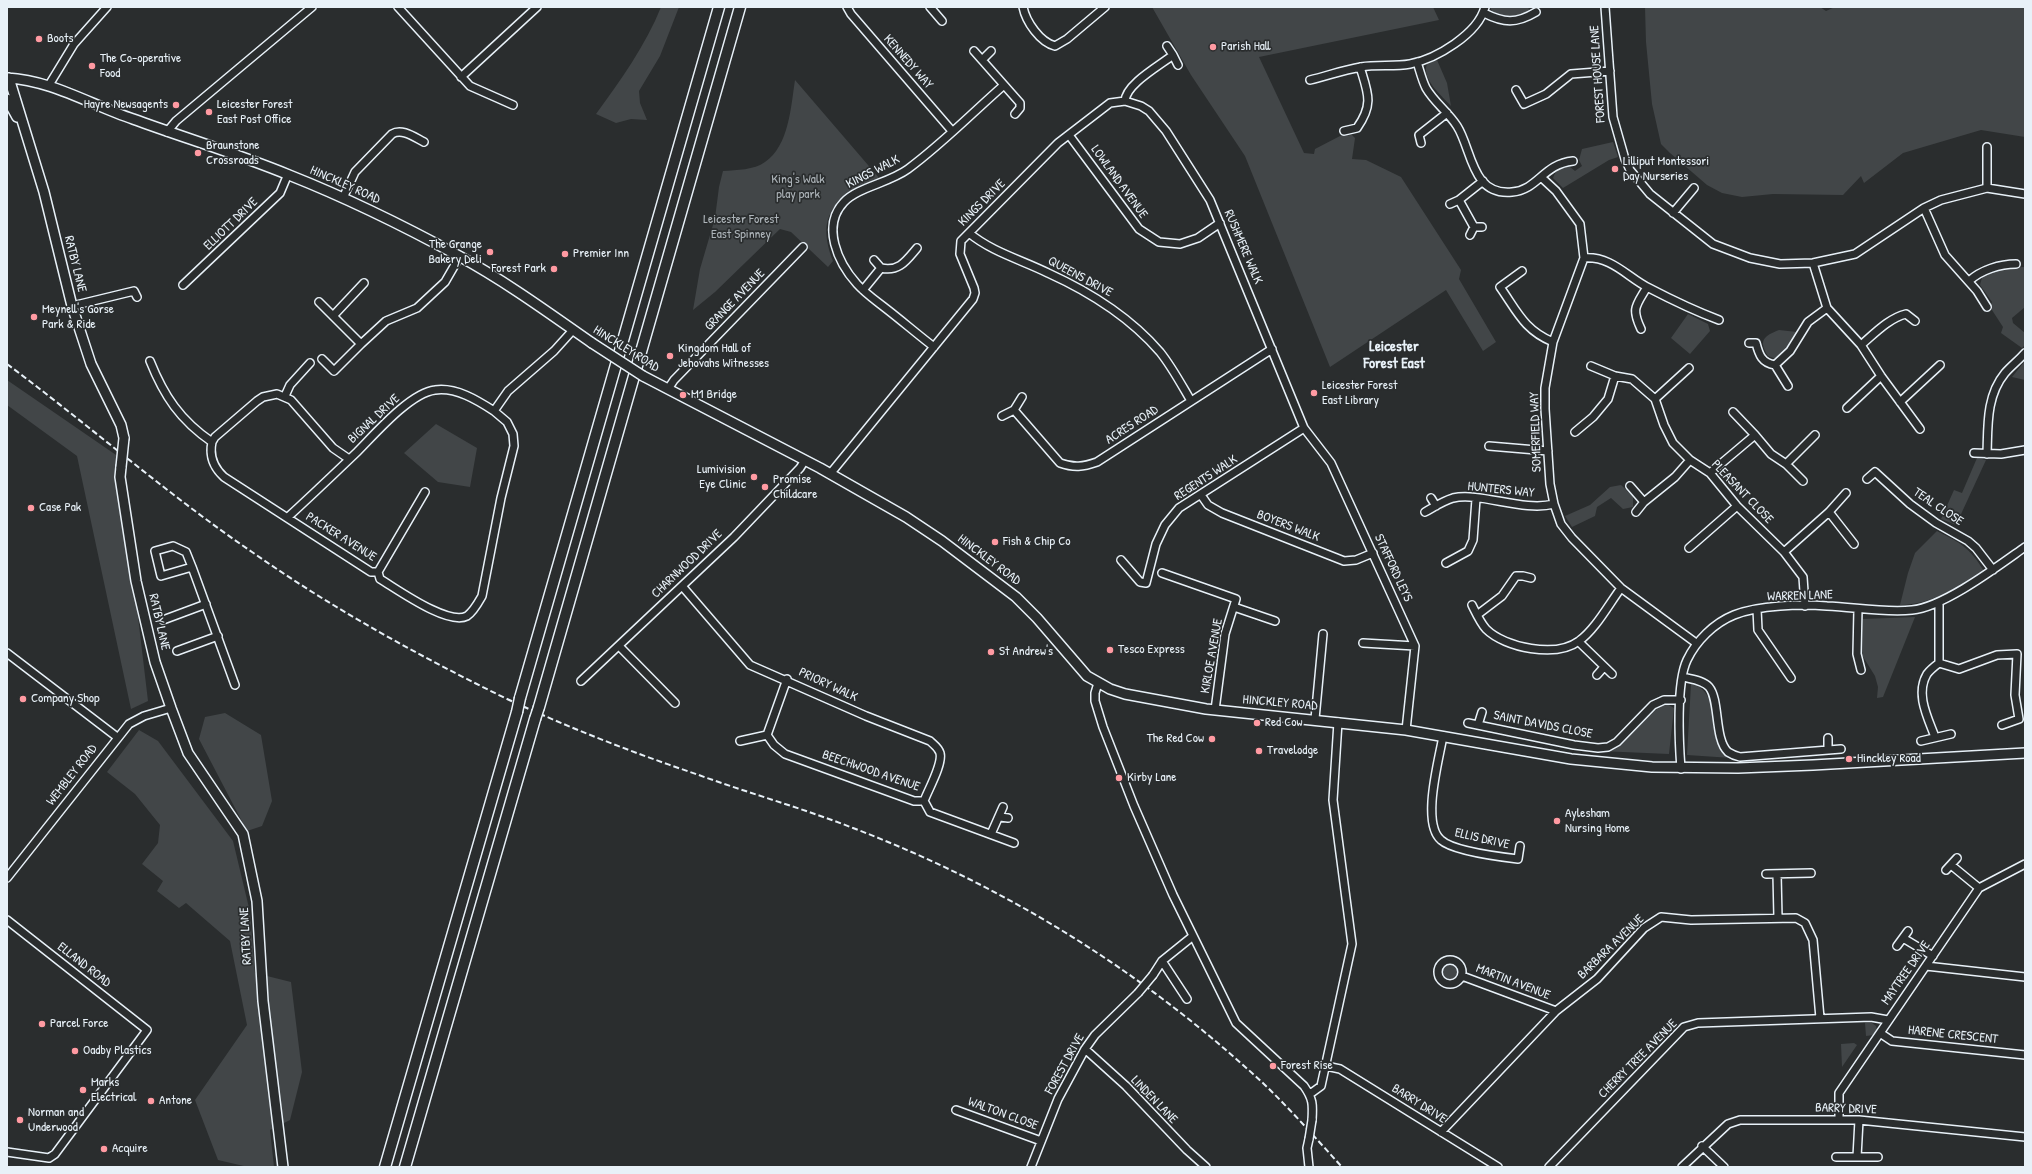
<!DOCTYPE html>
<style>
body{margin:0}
#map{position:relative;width:2032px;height:1174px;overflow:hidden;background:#2a2d2e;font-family:"Patrick Hand",sans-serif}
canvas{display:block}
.frame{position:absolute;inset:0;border:8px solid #e8f1f8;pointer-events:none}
</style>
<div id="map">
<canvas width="2032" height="1174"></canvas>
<div class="frame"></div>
</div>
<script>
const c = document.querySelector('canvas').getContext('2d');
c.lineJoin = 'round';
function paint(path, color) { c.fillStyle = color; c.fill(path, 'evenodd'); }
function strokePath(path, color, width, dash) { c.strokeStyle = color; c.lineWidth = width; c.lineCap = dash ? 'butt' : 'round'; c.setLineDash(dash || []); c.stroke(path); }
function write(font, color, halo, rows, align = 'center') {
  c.font = font + ' "Patrick Hand",sans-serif'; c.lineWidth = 3.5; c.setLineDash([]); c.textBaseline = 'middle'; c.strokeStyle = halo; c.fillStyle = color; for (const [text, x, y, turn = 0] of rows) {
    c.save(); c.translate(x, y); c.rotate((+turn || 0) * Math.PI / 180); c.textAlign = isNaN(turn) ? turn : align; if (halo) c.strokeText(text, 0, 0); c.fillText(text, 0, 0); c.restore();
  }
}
paint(new Path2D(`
 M 661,7 L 679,7 L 660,56 L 639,91 L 640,103 L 647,120 L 631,119 L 616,123 L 596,114 C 620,81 646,45 661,7 Z
 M 1152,7 L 1433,7 L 1439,20 L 1259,57 L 1304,153 L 1314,154 L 1315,149 L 1340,136 L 1352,135 L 1355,138 L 1352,159 L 1366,160 L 1401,177 L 1461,270 L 1459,279 L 1496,342 L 1483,351 L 1446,290 L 1330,367 L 1245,156 L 1191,75 Z
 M 1490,7 L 1528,7 L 1530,12 L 1510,16 L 1493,13 Z
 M 1645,7 L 1820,7 L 1826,11 L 1835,7 L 2025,7 L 2025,137 L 1981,130 L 1903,153 L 1864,183 L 1861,176 L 1843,195 L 1773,194 L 1742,197 L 1722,193 L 1707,185 L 1670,153 L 1661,144 L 1652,104 L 1646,42 Z
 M 1437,60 L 1447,83 L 1451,106 C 1442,96 1421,79 1427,64 Z
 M 795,80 L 880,179 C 839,196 814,211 833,261 L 828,267 L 791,232 L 780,229 L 715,292 L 693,310 L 700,269 L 715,218 L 719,187 L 723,171 C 737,170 754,170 765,162 C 789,146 791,106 795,80 Z
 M 1613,142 L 1618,157 L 1609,160 L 1563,188 L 1553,178 C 1556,169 1561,167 1570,167 L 1575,171 L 1582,166 L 1579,160 L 1582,149 Z
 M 2025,267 L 2025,307 L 2012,318 L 2013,323 L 2025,333 L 2025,345 L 2022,348 L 2001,333 L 2003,327 L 1990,307 L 1992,302 L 1980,285 L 1983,274 L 1995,268 Z
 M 1688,314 L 1708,324 L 1710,331 L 1690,354 L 1671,338 Z
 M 1779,330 L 1797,332 L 1798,334 L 1785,354 L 1776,359 L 1768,356 C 1758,340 1764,336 1779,330 Z
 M 2024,362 L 2025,380 L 2012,377 Z
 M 7,380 L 119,457 L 148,701 L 131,709 L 77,456 L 7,405 Z
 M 436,424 L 477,448 L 470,487 L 438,482 L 404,453 Z
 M 1977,458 L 1986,460 L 1956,525 L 1941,519 L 1954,490 L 1962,493 Z
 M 1621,485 L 1633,496 L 1633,507 L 1623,509 L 1611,498 L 1597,507 L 1595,516 L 1572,527 L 1565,516 L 1590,505 L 1610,487 Z
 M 1937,531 C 1961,543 1970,548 1984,571 C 1957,588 1933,604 1900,605 L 1908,573 L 1915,553 Z
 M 1915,617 L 1883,697 L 1877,698 L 1878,687 L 1875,676 L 1862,655 L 1863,619 Z
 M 1691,684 C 1721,690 1707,731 1722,751 C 1724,754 1729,756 1732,758 L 1687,755 Z
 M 1665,703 L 1674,708 L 1669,754 L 1600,751 C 1630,747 1641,717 1665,703 Z
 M 225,713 L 261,735 L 272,801 L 262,826 L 247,831 L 199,739 L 205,717 Z
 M 139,730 L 158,741 L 233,841 L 250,912 L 255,973 L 291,982 L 302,1072 L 290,1120 L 270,1130 L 274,1167 L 248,1167 L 218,1160 L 195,1100 L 247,1025 L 230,941 L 186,903 L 179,908 L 157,891 L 163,881 L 142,864 L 158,843 L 160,825 L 135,794 L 107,772 Z
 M1441 972a9 9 0 1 1 18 0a9 9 0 1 1-18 0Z
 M 1865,1023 L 1872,1023 L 1876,1026 L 1877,1030 L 1874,1035 L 1866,1036 Z
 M 1854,1043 L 1857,1045 L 1842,1067 L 1841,1044 Z`), '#424648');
const minor = new Path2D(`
 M 398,7 L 470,86 L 513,105
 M 847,7 L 851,14 L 952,131
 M 930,7 L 942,21
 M 1023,7 C 1026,22 1040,42 1055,46 L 1067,39 L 1105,7
 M 1605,7 L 1613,117 L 1625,159 L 1630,170 L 1650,194 L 1713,244 L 1750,258 L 1780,264 L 1813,263 L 1855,254 L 1924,208 L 1941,200 L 1987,188 L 2025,194
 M 1484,13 C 1504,23 1516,24 1536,12
 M 1167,46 L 1173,55
 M 974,51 L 1020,103 L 1020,108 L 1015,114
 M 982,60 L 991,51
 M 1417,62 C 1420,71 1422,80 1426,88 C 1434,102 1448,112 1457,126 C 1472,149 1471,196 1512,192 C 1538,190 1543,164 1573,161
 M 461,77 L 537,7
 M 1310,80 C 1327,76 1343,70 1361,67 C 1377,64 1394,67 1410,64 C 1436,59 1478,34 1485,7
 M 49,85 L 74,44 L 107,7
 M 1516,90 L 1524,104 L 1546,94 L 1571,74 L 1610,71
 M 1125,101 L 1141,106 L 1149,111 L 1166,131 L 1210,200 L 1304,428 L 1331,463 L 1415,646 L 1406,730
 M 1344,131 L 1357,128 C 1374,104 1368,93 1360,67
 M 167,132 L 176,121 L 312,7
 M 1069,135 L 1139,229 L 1159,242 L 1180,244 L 1198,238 L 1220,223
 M 1421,143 L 1419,135 L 1447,113
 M 1541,177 L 1556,191 L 1580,224 L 1584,258 L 1553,342 L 1545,388 L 1545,409 L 1550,484 L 1554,504 L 1561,524 L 1572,538 L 1621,588 L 1696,643
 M 1987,188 L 1987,147
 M 343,198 L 355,172 L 392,134 C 402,128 414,137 424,142
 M 1450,204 L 1459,200
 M 1924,208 L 1945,255 L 1977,291 L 1987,307
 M 1673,213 L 1694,188
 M 1474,227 L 1459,200 L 1483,181
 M 969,233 C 992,252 1022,260 1048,273 C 1090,292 1129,316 1160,352 C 1172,367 1181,384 1191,401
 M 1470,235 L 1474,227 L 1482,227
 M 1584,258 C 1612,256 1627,277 1649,288 C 1672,300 1695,311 1719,320
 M 874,260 L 881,268
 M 1813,263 L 1827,308 L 1861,345 L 1881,376 L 1920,429
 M 1522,271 L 1500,287 C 1517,311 1524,330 1553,342
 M 1969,281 C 1981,270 2000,264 2016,264
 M 183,285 L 280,193 L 288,174
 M 863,290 L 881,268 C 899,272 906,261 917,248
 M 319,302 L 361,344 L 386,321 L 417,308 L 445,282 L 460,256
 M 72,306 L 134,291 L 137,297
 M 333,316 L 364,283
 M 1641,329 C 1631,308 1636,306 1647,287
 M 1749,343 L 1756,343 C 1759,355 1762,363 1775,365 L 1790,351 L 1808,322 L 1827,308
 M 1861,345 C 1874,334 1889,318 1906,314 L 1915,321
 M 934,347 C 917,334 901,320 884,307 C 875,300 865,293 857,284 C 838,263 821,226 844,202 C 858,187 889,183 908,169 C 942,144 972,113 1004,85
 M 322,359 L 334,371 L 361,344
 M 150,361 C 164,396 180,420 212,442 C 209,456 213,467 224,477 L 371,572 L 378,572 L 380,579 C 397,589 448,626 467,616 C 474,611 478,603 482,596 L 501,498 L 514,446 L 513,434 L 507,422 L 494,411 L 508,391 L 554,351 L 573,330
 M 1775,365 L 1788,386
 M 1591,366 L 1615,376 L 1632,379 L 1655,399 L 1664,425 L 1673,443 L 1690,460 L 1710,473 L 1737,506 L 1784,552 L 1803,577 L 1805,606
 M 668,389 L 674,380 L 803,247
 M 285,396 L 290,385 L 310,363
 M 1655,399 L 1689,368
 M 1900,402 L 1940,365
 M 1847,408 L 1881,376
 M 1014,410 L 1060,463 C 1074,468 1083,467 1097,462 L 1272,349
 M 1733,412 L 1755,435
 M 1002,416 L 1014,410 L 1022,397
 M 1575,432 L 1593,417 L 1608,399 L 1615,376
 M 212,442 L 215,437 L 257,401 L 263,397 L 277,394 L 291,400 L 333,448 L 349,459
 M 1489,446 L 1548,451
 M 1974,453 L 2001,454 L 2025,450
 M 1987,454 C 1988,426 1986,396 2005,373 C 2011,366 2019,360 2025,353
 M 1786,464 L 1815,435
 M 1710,473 L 1755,435 L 1771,454 L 1786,464 L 1803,481
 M 830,474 L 973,299 L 975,293 L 974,288 L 960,254 L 961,241 L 1058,143 L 1110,103 L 1125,101 C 1126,84 1159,66 1173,55 L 1178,65
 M 1867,479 L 1875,472 L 1910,504 L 1936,523 L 1968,541 L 1976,548 L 1993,570
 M 1630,486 L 1644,502 L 1675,477 L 1690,460
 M 1201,495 L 1208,505 L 1222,513 L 1344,561 L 1356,560 L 1373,553
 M 1431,498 L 1436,506
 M 1425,512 C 1434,507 1443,501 1453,498 C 1481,492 1523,512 1554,504
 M 1636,512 L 1644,502
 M 1829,512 L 1854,544
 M 288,517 C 311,496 334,474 357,452 C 375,434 410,393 435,390 C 456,387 477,400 494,411
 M 1689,548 L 1737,506
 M 1784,552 L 1829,512 L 1846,493
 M 1121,560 L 1140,582 L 1146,583 L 1156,544 L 1165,525 L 1179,508 L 1304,428
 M 1446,563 L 1468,551 L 1473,540 L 1476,499
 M 192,567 L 186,552 L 173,546 L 155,551 L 161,576 L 192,567 L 235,685
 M 378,572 L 425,492
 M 1162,573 L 1236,599 L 1225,634 L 1215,710
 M 682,586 L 750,665 L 866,716 L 930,741 C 934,745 938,747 940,753 C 943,764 928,790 924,801
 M 1472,605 C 1476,613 1480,622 1486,629 C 1505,648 1556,658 1579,641 C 1595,630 1609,604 1621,588
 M 1234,607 L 1275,621
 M 1757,609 L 1758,630 L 1791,678
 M 1858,609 L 1857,654 L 1861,670
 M 1477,615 L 1502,596 L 1516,576 L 1523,576 L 1531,578
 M 163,620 L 206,604
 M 1579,642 L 1612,674
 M 1363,643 L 1415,646
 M 619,646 L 675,703
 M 177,651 L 218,636
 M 7,653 L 117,737
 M 1939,663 L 1959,669 L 1997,655 L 2017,654 L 2015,695 L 2019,719 L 2002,725
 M 1597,675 L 1604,667
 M 1683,677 C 1690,679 1703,680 1709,687 C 1720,700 1714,739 1728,752 C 1731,754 1736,756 1740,757 L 1841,749
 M 787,679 L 767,735 L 774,745 L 785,754 L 914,801 L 924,801
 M 581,681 L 734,537 L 800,468 L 805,460
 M 1098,683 L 1095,693 L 1095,701 L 1103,727 L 1134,806 L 1173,895 L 1236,1023 L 1304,1086 C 1313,1099 1313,1104 1312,1120
 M 1315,719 L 1323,634
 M 1468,723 L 1574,745 L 1598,748 L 1608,747 L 1617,742 L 1653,705 L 1664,700 L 1681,700
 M 1478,725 L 1482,712
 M 1443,736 C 1439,760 1421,823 1441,840 C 1453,851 1501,857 1518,859 L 1520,846
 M 1935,737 C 1928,718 1915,694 1927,674 C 1930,670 1935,666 1939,663 L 1939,602
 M 1828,738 L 1828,750
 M 740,741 L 767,735
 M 1921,741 L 1951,734
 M 1681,769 C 1679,743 1676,683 1687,660 C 1696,641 1714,623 1734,615 C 1759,605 1801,604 1827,606 C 1854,607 1885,613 1912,610 C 1944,607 1998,566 2025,547
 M 924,801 L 930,812 L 1014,843
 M 1000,817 L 1008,818
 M 991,834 L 1003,807
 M 1951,865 L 1979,888
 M 1946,870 L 1957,858
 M 1766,874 L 1811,873
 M 1777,874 L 1778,918
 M 7,878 L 129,724 L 144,716 L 171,708
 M 7,920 L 147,1030 L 55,1154 L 49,1158 L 7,1152
 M 1903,938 L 1933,956
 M 1897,946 L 1908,931
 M1438 972a12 12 0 1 1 24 0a12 12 0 1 1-24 0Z
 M 1162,961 L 1187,999
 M 1926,966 L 2025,977
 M 1153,975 L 1162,961 L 1193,936
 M 1462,976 L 1556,1011
 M 1880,1033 L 1892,1041 L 2025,1055
 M 1085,1049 L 1126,1086 L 1187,1150 L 1206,1167
 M 1326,1066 L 1340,1069 L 1498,1167
 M 1310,1094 L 1321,1086 L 1352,944 L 1333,800 L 1338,722
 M 956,1110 L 1041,1141
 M 1839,1119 L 1839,1093 L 1979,888 L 2025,864
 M 1441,1132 L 1556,1011 L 1597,979 L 1644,928 L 1661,917 L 1691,920 L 1796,918 L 1805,923 L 1813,940 L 1820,1018
 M 1309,1139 L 1307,1148 L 1309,1167
 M 1702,1146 L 1724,1167
 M 1836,1157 L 1878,1157
 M 1857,1157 L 1859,1120
 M 1031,1167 L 1058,1099 L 1085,1049 L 1095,1035 L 1138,993
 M 1549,1167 L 1684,1027 L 1698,1023 L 1871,1017 L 1888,1020
 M 1682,1167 L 1728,1124 L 1740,1120 L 1859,1120 L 2025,1137`);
const major = new Path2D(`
 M 7,78 C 51,80 91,105 133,119 C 185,138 238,154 289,175 C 347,198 404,226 459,256 C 505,281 549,313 592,343
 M 9,78 L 44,192 L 72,306 L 91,364 L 121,425 L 124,438
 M 7,99 L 17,117
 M 643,376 L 820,468 L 906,517 L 942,541 L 1016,597 L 1037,618 L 1087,676 L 1110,689 L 1125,694 L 1206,709 L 1406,730 L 1571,759 L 1652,767 L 1738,768 L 1813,765 L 2025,753
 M 121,467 L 120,477 L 136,581 L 155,662 L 171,708 L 188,753 L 243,834 L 257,901 L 263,1001 L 283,1167`);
const highway = new Path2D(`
 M 520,698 L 719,7
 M 539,707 L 740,7
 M 385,1167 L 517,712
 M 405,1167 L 535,719`);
strokePath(minor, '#e8f1f8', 10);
strokePath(major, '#e8f1f8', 12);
strokePath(highway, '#e8f1f8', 13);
strokePath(minor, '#2a2d2e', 7);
strokePath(major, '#2a2d2e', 9);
strokePath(highway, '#2a2d2e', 10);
strokePath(new Path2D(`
 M 7,364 C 90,426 167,494 252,552 C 332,608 417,655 505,698 C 567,727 631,752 696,774 C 748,793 802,808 853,828 C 997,883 1129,963 1243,1065 C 1279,1096 1310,1132 1342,1167`), '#e8f1f8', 2, [6, 3]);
const minorBridge = new Path2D(`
 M 1138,993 L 1153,975
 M 1309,1139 L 1312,1120`);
const majorBridge = new Path2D(`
 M 592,343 L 643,376
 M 121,467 L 124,438`);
const highwayBridge = new Path2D(`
 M 517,712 L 520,698
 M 535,719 L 539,707`);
strokePath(minorBridge, '#e8f1f8', 10, []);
strokePath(majorBridge, '#e8f1f8', 12, []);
strokePath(highwayBridge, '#e8f1f8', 13, []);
strokePath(minorBridge, '#2a2d2e', 7);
strokePath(majorBridge, '#2a2d2e', 9);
strokePath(highwayBridge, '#2a2d2e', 10);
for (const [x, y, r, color] of [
 [39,39,4,"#ff9aa2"],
 [1213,47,4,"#ff9aa2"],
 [92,66,4,"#ff9aa2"],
 [176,105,4,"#ff9aa2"],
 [209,112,4,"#ff9aa2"],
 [198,153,4,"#ff9aa2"],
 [1615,169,4,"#ff9aa2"],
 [490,252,4,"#ff9aa2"],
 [565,254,4,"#ff9aa2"],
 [554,269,4,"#ff9aa2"],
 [34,317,4,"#ff9aa2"],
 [670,356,4,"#ff9aa2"],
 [1314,393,4,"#ff9aa2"],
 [683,395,4,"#ff9aa2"],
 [754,477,4,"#ff9aa2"],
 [765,487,4,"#ff9aa2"],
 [31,508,4,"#ff9aa2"],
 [995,542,4,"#ff9aa2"],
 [1110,650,4,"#ff9aa2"],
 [991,652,4,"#ff9aa2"],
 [23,699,4,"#ff9aa2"],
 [1257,723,4,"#ff9aa2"],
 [1212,739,4,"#ff9aa2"],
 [1259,751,4,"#ff9aa2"],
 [1849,759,4,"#ff9aa2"],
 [1119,778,4,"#ff9aa2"],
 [1557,821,4,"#ff9aa2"],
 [42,1024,4,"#ff9aa2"],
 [75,1051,4,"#ff9aa2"],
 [1273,1066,4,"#ff9aa2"],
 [83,1090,4,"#ff9aa2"],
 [151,1101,4,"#ff9aa2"],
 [20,1120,4,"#ff9aa2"],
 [104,1149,4,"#ff9aa2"]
]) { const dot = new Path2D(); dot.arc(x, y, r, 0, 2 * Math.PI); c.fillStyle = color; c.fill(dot); strokePath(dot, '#2a2d2e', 1.5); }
write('13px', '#e8f1f8', '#2a2d2e', [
 ["Boots",47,39],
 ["Parish Hall",1221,47],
 ["The Co-operative",100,59],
 ["Food",100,74],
 ["Hayre Newsagents",168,105,"right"],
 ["Leicester Forest",217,105],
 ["East Post Office",217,120],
 ["Braunstone",206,146],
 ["Crossroads",206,161],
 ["Lilliput Montessori",1623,162],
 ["Day Nurseries",1623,177],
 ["The Grange",482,245,"right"],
 ["Bakery Deli",482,260,"right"],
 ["Premier Inn",573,254],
 ["Forest Park",546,269,"right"],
 ["Meynell's Gorse",42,310],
 ["Park & Ride",42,325],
 ["Kingdom Hall of",678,349],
 ["Jehovahs Witnesses",678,364],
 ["Leicester Forest",1322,386],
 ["East Library",1322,401],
 ["M1 Bridge",691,395],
 ["Lumivision",746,470,"right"],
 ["Eye Clinic",746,485,"right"],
 ["Promise",773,480],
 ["Childcare",773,495],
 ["Case Pak",39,508],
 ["Fish & Chip Co",1003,542],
 ["Tesco Express",1118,650],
 ["St Andrew's",999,652],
 ["Company Shop",31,699],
 ["Red Cow",1265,723],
 ["The Red Cow",1204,739,"right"],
 ["Travelodge",1267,751],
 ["Hinckley Road",1857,759],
 ["Kirby Lane",1127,778],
 ["Aylesham",1565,814],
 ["Nursing Home",1565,829],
 ["Parcel Force",50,1024],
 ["Oadby Plastics",83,1051],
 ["Forest Rise",1281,1066],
 ["Marks",91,1083],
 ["Electrical",91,1098],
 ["Antone",159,1101],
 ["Norman and",28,1113],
 ["Underwood",28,1128],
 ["Acquire",112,1149]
], 'left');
write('13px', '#e8f1f8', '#2a2d2e', [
 ["KENNEDY WAY",908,62,49],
 ["FOREST HOUSE LANE",1598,74,-94],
 ["KINGS WALK",873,172,-27],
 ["LOWLAND AVENUE",1119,182,54],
 ["HINCKLEY ROAD",345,185,24],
 ["KINGS DRIVE",982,203,-45],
 ["ELLIOTT DRIVE",231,224,-44],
 ["RUSHMERE WALK",1243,247,67],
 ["RATBY LANE",75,264,76],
 ["QUEENS DRIVE",1080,277,28],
 ["GRANGE AVENUE",735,300,-46],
 ["HINCKLEY ROAD",626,349,32],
 ["BIGNAL DRIVE",374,419,-43],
 ["ACRES ROAD",1132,425,-33],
 ["SOMERFIELD WAY",1536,432,-92],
 ["REGENTS WALK",1206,478,-33],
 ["HUNTERS WAY",1501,490,6],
 ["PLEASANT CLOSE",1742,492,46],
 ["TEAL CLOSE",1938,507,34],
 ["BOYERS WALK",1288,526,21],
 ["PACKER AVENUE",341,537,32],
 ["HINCKLEY ROAD",989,560,37],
 ["CHARNWOOD DRIVE",687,564,-44],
 ["STAFFORD LEYS",1393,568,65],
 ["WARREN LANE",1800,596,-2],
 ["RATBY LANE",159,622,77],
 ["KIRLOE AVENUE",1212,656,-80],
 ["PRIORY WALK",828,685,25],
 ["HINCKLEY ROAD",1280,703,5],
 ["SAINT DAVIDS CLOSE",1543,725,11],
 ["BEECHWOOD AVENUE",871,771,19],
 ["WEMBLEY ROAD",72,775,-52],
 ["ELLIS DRIVE",1482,839,13],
 ["RATBY LANE",246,936,-93],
 ["BARBARA AVENUE",1611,947,-44],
 ["ELLAND ROAD",84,965,38],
 ["MAYTREE DRIVE",1906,973,-55],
 ["MARTIN AVENUE",1513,982,21],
 ["HARENE CRESCENT",1953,1035,6],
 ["CHERRY TREE AVENUE",1638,1059,-45],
 ["FOREST DRIVE",1065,1064,-61],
 ["LINDEN LANE",1154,1100,46],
 ["BARRY DRIVE",1419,1104,32],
 ["BARRY DRIVE",1846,1109,2],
 ["WALTON CLOSE",1003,1114,20]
]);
write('13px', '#aeb5ba', '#2a2d2e', [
 ["King's Walk",798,180],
 ["play park",798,195],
 ["Leicester Forest",741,220],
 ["East Spinney",741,235]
]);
write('bold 15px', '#e8f1f8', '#2a2d2e', [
 ["Leicester",1394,347],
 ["Forest East",1394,364]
]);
</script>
